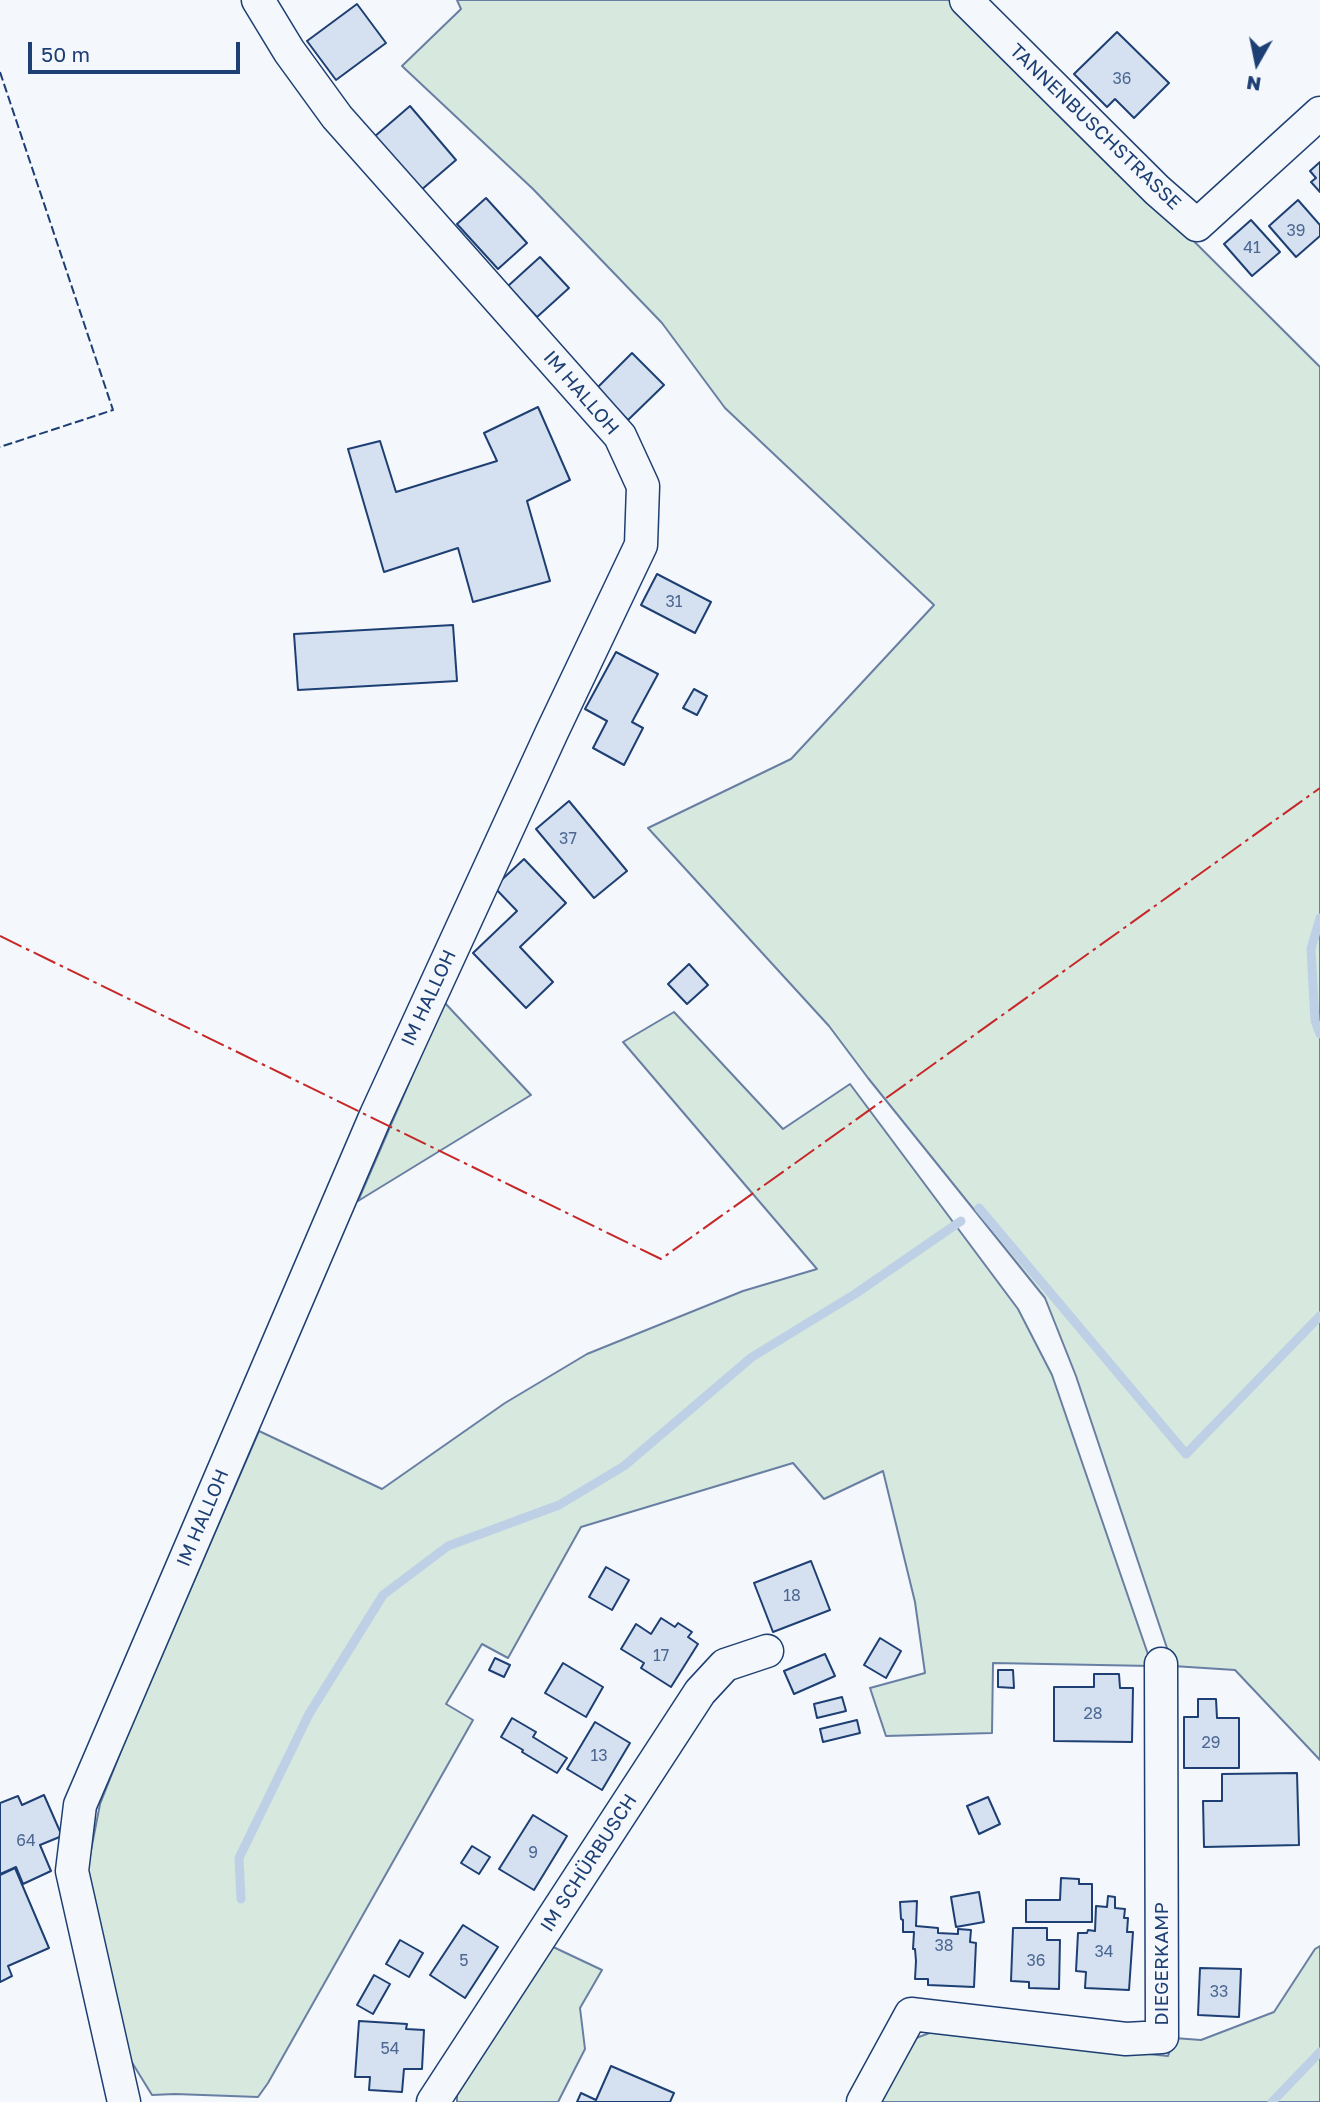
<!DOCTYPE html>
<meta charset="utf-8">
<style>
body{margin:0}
#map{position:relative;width:1320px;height:2102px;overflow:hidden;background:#f4f7fb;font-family:"Golos Text",sans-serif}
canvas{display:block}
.north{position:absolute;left:1222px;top:28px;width:70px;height:70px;-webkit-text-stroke:5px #f4f7fb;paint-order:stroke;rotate:189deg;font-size:19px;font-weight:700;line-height:28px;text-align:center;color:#1d3f73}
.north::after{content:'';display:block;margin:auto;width:24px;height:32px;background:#1d3f73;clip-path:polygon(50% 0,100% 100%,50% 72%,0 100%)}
.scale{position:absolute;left:28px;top:42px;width:212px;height:32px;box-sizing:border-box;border:4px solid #1d3f73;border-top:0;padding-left:9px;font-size:21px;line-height:24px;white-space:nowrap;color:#1d3f73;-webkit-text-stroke:5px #f4f7fb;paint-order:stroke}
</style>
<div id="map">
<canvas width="1320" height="2102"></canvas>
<div class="north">N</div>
<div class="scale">50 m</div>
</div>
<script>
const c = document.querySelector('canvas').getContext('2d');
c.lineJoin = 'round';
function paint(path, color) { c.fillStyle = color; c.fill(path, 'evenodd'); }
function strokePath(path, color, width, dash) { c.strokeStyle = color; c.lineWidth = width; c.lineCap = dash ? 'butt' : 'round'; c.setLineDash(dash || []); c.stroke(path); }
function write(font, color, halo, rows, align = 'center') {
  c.font = font + ' "Golos Text",sans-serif'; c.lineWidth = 5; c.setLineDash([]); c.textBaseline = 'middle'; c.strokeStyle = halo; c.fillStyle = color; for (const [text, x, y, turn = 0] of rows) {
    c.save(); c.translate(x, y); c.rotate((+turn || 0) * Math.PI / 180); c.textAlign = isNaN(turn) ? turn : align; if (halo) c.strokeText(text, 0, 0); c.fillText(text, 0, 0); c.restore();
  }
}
const green = new Path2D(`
 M 457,0 L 952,0 L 1320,367 L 1320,1760 L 1235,1670 L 1173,1666 L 1076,1376 L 1045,1298 L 868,1078 L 829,1026 L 648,828 L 791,759 L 934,605 L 725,408 L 662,323 L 533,189 L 402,66 L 461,9 Z
 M 444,1002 L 531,1095 L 358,1201 Z
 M 674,1012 L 783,1129 L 850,1084 L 1018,1309 L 1052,1375 L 1152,1666 L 993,1663 L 992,1733 L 886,1736 L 870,1688 L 925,1673 L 915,1602 L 883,1471 L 824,1499 L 793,1463 L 581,1527 L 508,1658 L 482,1644 L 446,1704 L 473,1720 L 268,2083 L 258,2097 L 175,2094 L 152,2095 L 128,2056 L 87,1871 L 100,1804 L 133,1721 L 259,1431 L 382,1489 L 505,1403 L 587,1354 L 743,1291 L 817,1269 L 623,1042 Z
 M 549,1945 L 602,1970 L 580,2008 L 585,2049 L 558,2102 L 457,2102 L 457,2095 Z
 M 1320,1946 L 1320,2102 L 875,2102 L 911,2040 L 932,2032 L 1168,2056 L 1174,2038 L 1201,2040 L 1274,2012 L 1315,1949 Z`);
paint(green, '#d7e8df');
strokePath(green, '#687fa3', 2);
strokePath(new Path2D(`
 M 1320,918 L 1311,949 L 1315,1021 L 1320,1034
 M 979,1208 L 1186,1454 L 1320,1316
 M 241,1899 L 239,1858 L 309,1714 L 383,1595 L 448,1546 L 559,1505 L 624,1466 L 752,1357 L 855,1294 L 961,1221
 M 1272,2102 L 1320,2052`), '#bed0e5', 9);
const building = new Path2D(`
 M 357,4 L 386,43 L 336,80 L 307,41 Z
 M 1117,32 L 1169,83 L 1134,118 L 1115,99 L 1107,107 L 1074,74 Z
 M 410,106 L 456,160 L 420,191 L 374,137 Z
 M 1320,162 L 1320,192 L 1311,182 L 1316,178 L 1310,171 Z
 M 486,198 L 527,243 L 498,269 L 457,224 Z
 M 1298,200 L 1320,225 L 1320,236 L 1296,257 L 1269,226 Z
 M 1251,220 L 1280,252 L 1252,276 L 1224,244 Z
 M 540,257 L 569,288 L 537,317 L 508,286 Z
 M 632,353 L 664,385 L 628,420 L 597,388 Z
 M 538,407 L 570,480 L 527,501 L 550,581 L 473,602 L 458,548 L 384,572 L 348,449 L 380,441 L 396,492 L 497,461 L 484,433 Z
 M 657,574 L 711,602 L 695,633 L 641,605 Z
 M 453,625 L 457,681 L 298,690 L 294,634 Z
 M 616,652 L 658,674 L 632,722 L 643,728 L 624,765 L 593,748 L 607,721 L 585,709 Z
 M 694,689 L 707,696 L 697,715 L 683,708 Z
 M 569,801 L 627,871 L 594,898 L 536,829 Z
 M 524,859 L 566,903 L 520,947 L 553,982 L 526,1008 L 473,953 L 517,911 L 494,887 Z
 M 689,964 L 708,985 L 687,1004 L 668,984 Z
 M 811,1561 L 830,1610 L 773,1632 L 754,1583 Z
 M 606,1567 L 629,1580 L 612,1610 L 589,1597 Z
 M 661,1618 L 675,1627 L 678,1623 L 692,1632 L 688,1637 L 698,1644 L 671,1687 L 641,1668 L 644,1663 L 621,1649 L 636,1624 L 651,1634 Z
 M 880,1638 L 901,1651 L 886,1678 L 864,1665 Z
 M 825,1654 L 835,1676 L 794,1694 L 784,1671 Z
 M 495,1658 L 510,1665 L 504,1677 L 489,1670 Z
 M 563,1663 L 603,1687 L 586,1717 L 545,1693 Z
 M 998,1670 L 1013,1670 L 1014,1688 L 998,1687 Z
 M 1094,1674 L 1119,1674 L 1120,1688 L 1133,1688 L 1132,1742 L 1054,1741 L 1054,1687 L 1094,1687 Z
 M 842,1697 L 846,1711 L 817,1718 L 814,1704 Z
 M 1198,1699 L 1216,1699 L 1217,1718 L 1239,1718 L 1239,1768 L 1184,1768 L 1184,1717 L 1198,1717 Z
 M 512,1718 L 536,1732 L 533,1737 L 567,1758 L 557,1773 L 522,1752 L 523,1750 L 501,1737 Z
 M 857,1720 L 860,1733 L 823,1742 L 820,1729 Z
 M 595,1722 L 630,1743 L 602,1790 L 567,1769 Z
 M 1297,1773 L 1299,1845 L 1204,1847 L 1203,1801 L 1222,1801 L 1222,1774 Z
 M 44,1795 L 62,1836 L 40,1845 L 51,1871 L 23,1884 L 16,1867 L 0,1874 L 0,1803 L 18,1796 L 22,1805 Z
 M 988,1797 L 1000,1824 L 979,1834 L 967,1806 Z
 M 533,1815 L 567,1836 L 534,1890 L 499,1869 Z
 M 472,1846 L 490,1857 L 479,1874 L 461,1863 Z
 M 15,1868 L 49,1948 L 8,1966 L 12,1976 L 0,1982 L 0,1875 Z
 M 1061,1878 L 1079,1879 L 1079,1884 L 1092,1884 L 1092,1922 L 1026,1922 L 1026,1900 L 1060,1900 Z
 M 979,1892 L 984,1922 L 956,1927 L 951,1897 Z
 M 1108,1896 L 1115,1897 L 1115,1908 L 1125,1909 L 1124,1918 L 1128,1918 L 1127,1932 L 1133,1932 L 1129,1990 L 1085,1988 L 1086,1972 L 1076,1971 L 1078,1933 L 1087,1933 L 1088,1930 L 1095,1931 L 1096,1906 L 1107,1907 Z
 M 917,1901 L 916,1926 L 938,1928 L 938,1933 L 958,1934 L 958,1929 L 971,1930 L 970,1942 L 976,1943 L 974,1987 L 928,1985 L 928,1979 L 915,1979 L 916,1961 L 915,1949 L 913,1949 L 914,1932 L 903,1932 L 903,1920 L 901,1919 L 900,1902 Z
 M 463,1925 L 498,1947 L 465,1998 L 430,1975 Z
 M 1013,1928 L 1047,1928 L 1047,1940 L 1060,1940 L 1059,1989 L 1029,1988 L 1029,1982 L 1011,1981 Z
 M 400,1940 L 423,1953 L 409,1977 L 386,1964 Z
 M 1200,1968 L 1241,1969 L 1239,2017 L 1198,2015 Z
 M 374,1975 L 390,1984 L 373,2014 L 357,2005 Z
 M 359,2021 L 407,2024 L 406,2029 L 424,2030 L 422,2069 L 404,2069 L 402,2092 L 369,2090 L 370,2077 L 355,2077 Z
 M 611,2066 L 674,2093 L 670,2102 L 577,2102 L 581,2093 L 596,2100 Z`);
paint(building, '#d5e0f0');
strokePath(building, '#1d3f73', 2);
const minor = new Path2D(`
 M 966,0 L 1157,190 L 1197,225 L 1320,113
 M 124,2102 L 72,1871 L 80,1805 L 376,1115 L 552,732 L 641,545 L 643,486 L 620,436 L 337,117 L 289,51 L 258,0
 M 433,2102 L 700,1692 L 725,1665 L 767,1651
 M 863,2102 L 911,2014 L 1126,2039 L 1162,2037 L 1161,1664`);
strokePath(minor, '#1d3f73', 35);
strokePath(minor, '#f4f7fb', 32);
strokePath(new Path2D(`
 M 0,72 L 113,410 L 0,447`), '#1d3f73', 2, [9, 3.5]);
strokePath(new Path2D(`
 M 0,936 L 661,1259 L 1320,788`), '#c62828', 2, [24, 5, 3.5, 5]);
write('16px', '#4b6792', null, [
 ["36",1122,79],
 ["39",1296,231],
 ["41",1252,248],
 ["31",674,602],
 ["37",568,839],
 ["18",792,1596],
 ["17",661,1656],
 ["28",1093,1714],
 ["29",1211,1743],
 ["13",599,1756],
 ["64",26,1841],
 ["9",533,1853],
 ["38",944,1946],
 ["34",1104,1952],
 ["5",464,1961],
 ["36",1036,1961],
 ["33",1219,1992],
 ["54",390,2049]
]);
write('19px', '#1d3f73', '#f4f7fb', [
 ["TANNENBUSCHSTRASSE",1095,127,44],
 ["IM HALLOH",581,393,49],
 ["IM HALLOH",429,998,-65],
 ["IM HALLOH",203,1518,-67],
 ["IM SCHÜRBUSCH",589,1863,-57],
 ["DIEGERKAMP",1162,1964,-90]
]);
</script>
